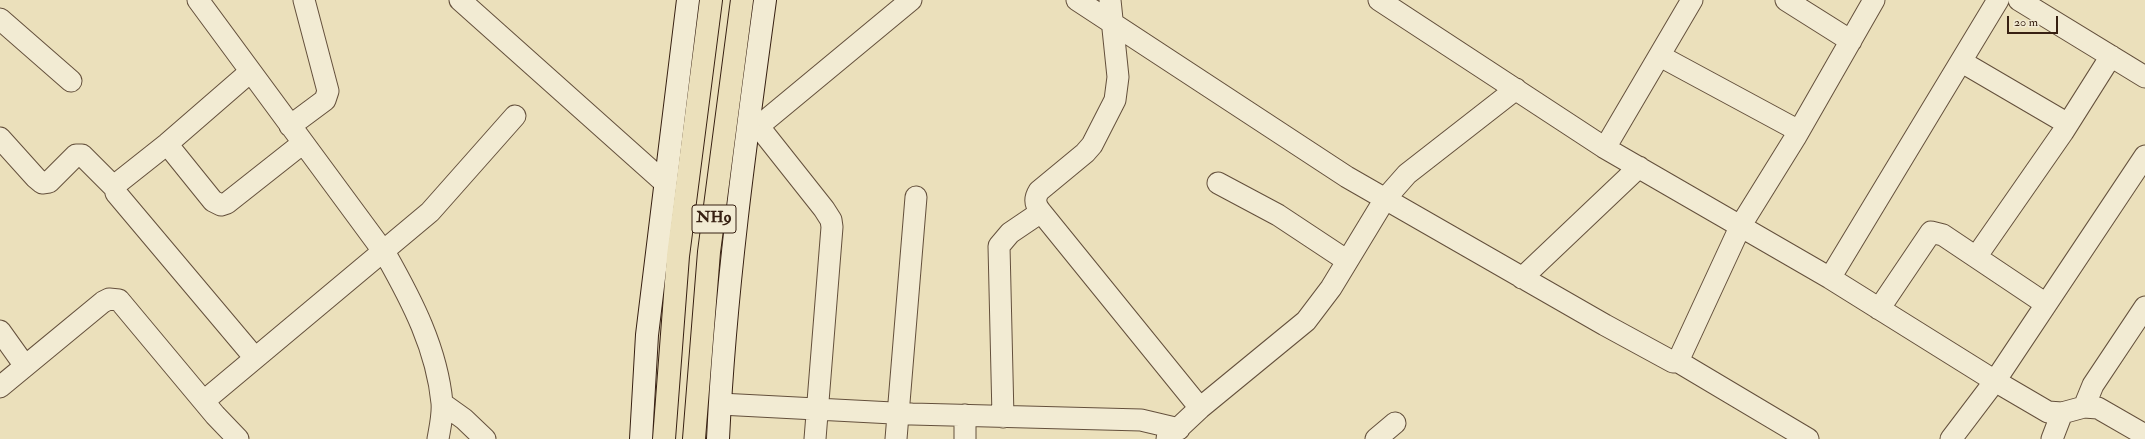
<!DOCTYPE html>
<style>
body{margin:0}
#map{position:relative;width:2145px;height:439px;overflow:hidden;background:#ebe0bb;font-family:"IM FELL Double Pica",serif}
canvas{display:block}
.scale{position:absolute;left:2007px;top:16px;width:51px;height:18px;box-sizing:border-box;border:2px solid #372012;border-top:0;padding-left:5px;font-size:12px;line-height:14px;white-space:nowrap;color:#372012;-webkit-text-stroke:3px #f2ebd3;paint-order:stroke}
</style>
<div id="map">
<canvas width="2145" height="439"></canvas>
<div class="scale">20 m</div>
</div>
<script>
const c = document.querySelector('canvas').getContext('2d');
c.lineJoin = 'round';
function strokePath(path, color, width, dash) { c.strokeStyle = color; c.lineWidth = width; c.lineCap = dash ? 'butt' : 'round'; c.setLineDash(dash || []); c.stroke(path); }
function write(font, color, halo, rows, align = 'center') {
  c.font = font + ' "IM FELL Double Pica",serif'; c.lineWidth = 3.5; c.setLineDash([]); c.textBaseline = 'middle'; c.strokeStyle = halo; c.fillStyle = color; for (const [text, x, y, turn = 0] of rows) {
    c.save(); c.translate(x, y); c.rotate((+turn || 0) * Math.PI / 180); c.textAlign = isNaN(turn) ? turn : align; if (halo) c.strokeText(text, 0, 0); c.fillText(text, 0, 0); c.restore();
  }
}
const minor = new Path2D(`
 M 198,0 L 386,255 C 412,301 437,349 442,403 C 443,415 440,427 438,439
 M 460,0 L 665,183
 M 1077,0 L 1347,177 L 1605,325 L 1673,362 L 1679,359 L 1741,225 L 1795,138 L 1874,0
 M 1110,0 L 1118,77 L 1115,100 L 1092,145 L 1085,153 L 1039,191 C 1034,199 1035,205 1041,212 L 1200,408
 M 1379,0 L 1605,148 L 1830,278 L 1995,381 L 2048,412 L 2062,413 L 2084,407 L 2098,408 L 2145,435
 M 1786,0 L 1851,41
 M 2019,0 L 2145,77
 M 0,19 L 71,81
 M 1660,56 L 1799,131
 M 1962,62 L 2068,124
 M 250,72 L 167,144 L 119,182 L 115,188 L 116,193 L 255,358
 M 290,126 L 325,100 L 328,91 L 304,0
 M 759,127 L 824,209 L 831,220 L 832,227 L 815,439
 M 748,135 L 911,0
 M 0,138 L 36,178 L 42,183 L 49,182 L 76,155 L 82,155 L 115,188
 M 167,144 L 213,201 L 221,205 L 227,203 L 303,143
 M 1605,148 L 1692,0
 M 1218,183 L 1278,215 L 1346,260
 M 1976,257 L 2063,132 L 2111,56
 M 1522,278 L 1639,167
 M 1830,278 L 1998,0
 M 1879,309 L 1931,232 L 1943,235 L 2046,304
 M 0,331 L 25,366
 M 1677,361 L 1808,439
 M 0,387 L 103,302 L 109,299 L 119,300 L 215,415 L 238,439
 M 204,401 L 430,212 L 515,116
 M 443,404 L 464,419 L 485,439
 M 720,404 L 912,414 L 1141,420 L 1179,429
 M 2084,407 L 2093,385 L 2145,307
 M 1003,417 L 999,246 L 1010,233 L 1041,212
 M 896,439 L 916,197
 M 965,439 L 965,415
 M 1167,439 L 1200,408 L 1306,321 L 1331,288 L 1385,199 L 1407,174 L 1516,89
 M 1376,439 L 1395,423
 M 1951,439 L 1995,381 L 2145,156
 M 2052,439 L 2062,413`);
const secondary = new Path2D(`
 M 641,439 L 647,335 L 688,0
 M 718,439 C 725,292 745,146 765,0`);
const trunk = new Path2D(`
 M 664,439 L 678,256 L 711,0
 M 694,439 L 709,252 L 742,0`);
strokePath(minor, '#64503c', 23);
strokePath(secondary, '#372012', 24);
strokePath(trunk, '#372012', 24);
strokePath(minor, '#f2ebd3', 21);
strokePath(secondary, '#f2ebd3', 22);
strokePath(trunk, '#ebe0bb', 22);
for (const [x, y, w] of [
 [714,219,44]
]) { const box = new Path2D(); box.roundRect(x - w / 2, y - 14, w, 28, 3); c.fillStyle = '#f2ebd3'; c.fill(box); strokePath(box, '#372012', 1); }
write('bold 16px', '#372012', null, [
 ["NH9",714,219]
]);
</script>
